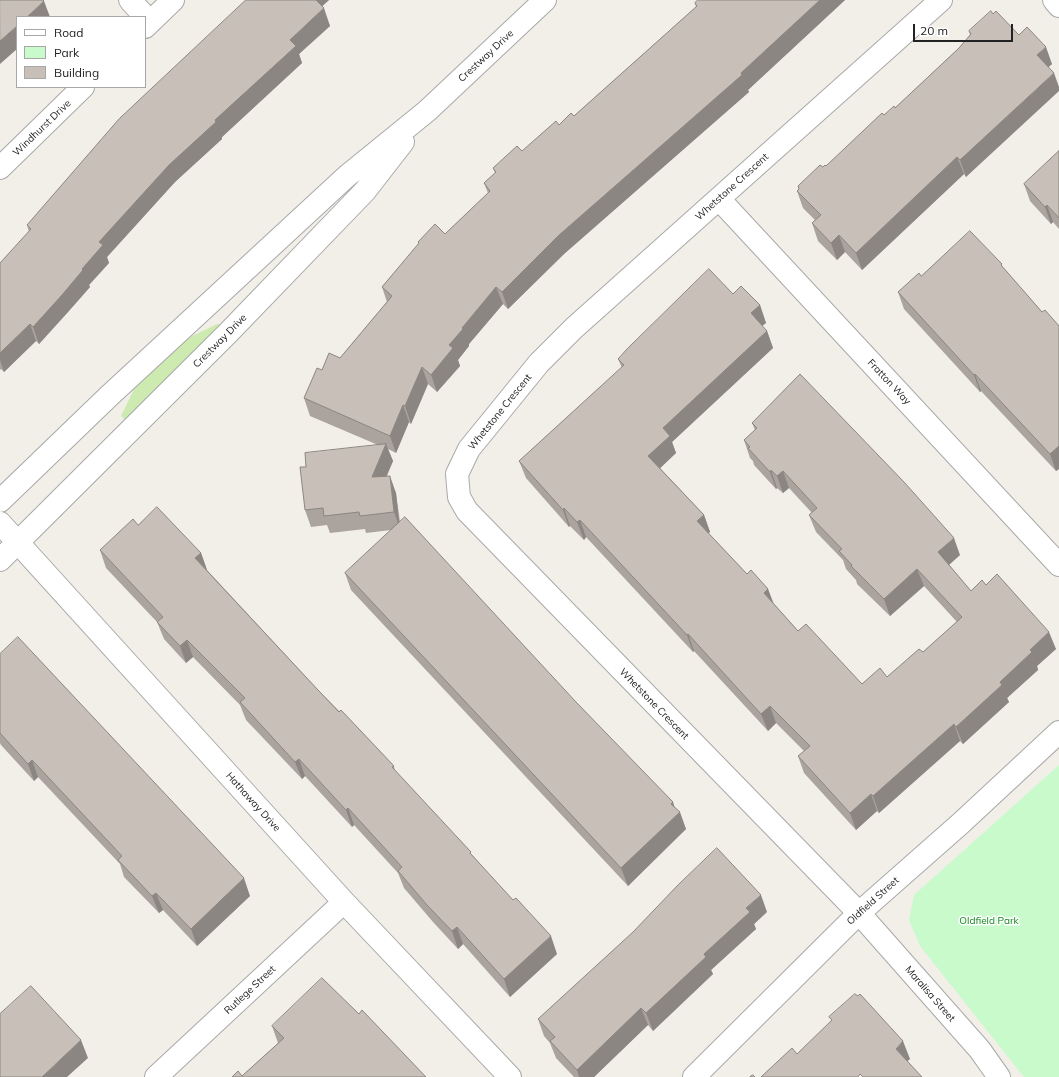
<!DOCTYPE html>
<style>
body{margin:0}
#map{position:relative;width:1059px;height:1077px;overflow:hidden;background:#f2efe9;font-family:Mulish,sans-serif}
canvas{display:block}
.legend{position:absolute;left:16px;top:16px;width:130px;height:72px;box-sizing:border-box;background:#fff;border:1px solid #a7a7a7;margin:0;padding:5px 7px;list-style:none;font-size:12px;color:#222}
.legend li{display:flex;align-items:center;gap:8px;height:20px}
.legend b{width:20px;border:1px solid #a7a7a7}
.scale{position:absolute;left:913px;top:24px;width:100px;height:18px;box-sizing:border-box;border:2px solid #222;border-top:0;padding-left:5px;font-size:12px;line-height:14px;white-space:nowrap;color:#222;-webkit-text-stroke:3px #fff;paint-order:stroke}
</style>
<div id="map">
<canvas width="1059" height="1077"></canvas>
<ul class="legend">
<li><b style="height:5px;background:#fff"></b>Road</li>
<li><b style="height:11px;background:#c8facc"></b>Park</li>
<li><b style="height:11px;background:#c7bfb8"></b>Building</li>
</ul>
<div class="scale">20 m</div>
</div>
<script>
const c = document.querySelector('canvas').getContext('2d');
c.lineJoin = 'round';
function paint(path, color) { c.fillStyle = color; c.fill(path, 'evenodd'); }
function strokePath(path, color, width, dash) { c.strokeStyle = color; c.lineWidth = width; c.lineCap = dash ? 'butt' : 'round'; c.setLineDash(dash || []); c.stroke(path); }
function write(font, color, halo, rows, align = 'center') {
  c.font = font + ' Mulish,sans-serif'; c.lineWidth = 3; c.setLineDash([]); c.textBaseline = 'middle'; c.strokeStyle = halo; c.fillStyle = color; for (const [text, x, y, turn = 0] of rows) {
    c.save(); c.translate(x, y); c.rotate((+turn || 0) * Math.PI / 180); c.textAlign = isNaN(turn) ? turn : align; if (halo) c.strokeText(text, 0, 0); c.fillText(text, 0, 0); c.restore();
  }
}
paint(new Path2D(`
 M 217,324 L 223,325 L 126,421 L 121,416 L 134,389 L 146,370 L 184,340 Z`), '#cdebb0');
paint(new Path2D(`
 M 1059,765 L 1059,1077 L 1024,1077 L 920,946 L 909,920 L 914,895 Z`), '#c8facc');
const minor = new Path2D(`
 M 130,0 L 150,22
 M 941,0 L 574,328 L 539,363 L 469,449 L 457,474 L 459,497 L 467,511 L 859,913 L 980,1050 L 999,1077
 M 1054,0 L 1059,6
 M 145,27 L 173,0
 M 0,168 L 83,87
 M 719,199 L 1059,565
 M 0,523 L 344,902 L 510,1077
 M 156,1077 L 344,902
 M 694,1077 L 859,913 L 960,824 L 1059,732`);
const tertiary = new Path2D(`
 M 0,501 L 109,396 L 347,176 L 427,111 L 545,0
 M 0,560 L 228,333 L 365,191 L 403,142`);
strokePath(minor, '#a9a9a9', 24);
strokePath(tertiary, '#a9a9a9', 24);
strokePath(minor, '#fff', 22);
strokePath(tertiary, '#fff', 22);
paint(new Path2D(`
 M 246,0 L 329,0 L 322,6 L 330,26 L 299,54 L 302,63 L 222,137 L 222,139 L 175,182 L 107,257 L 109,263 L 89,285 L 90,287 L 68,312 L 39,344 L 36,341 L 4,372 L 1,369 L 0,370 L 0,263 L 29,232 L 27,225 Z
 M 698,0 L 845,0 L 748,90 L 749,92 L 564,254 L 508,309 L 503,304 L 469,344 L 469,346 L 458,360 L 460,366 L 437,392 L 428,384 L 411,424 L 409,422 L 396,453 L 388,449 L 393,461 L 386,476 L 396,493 L 400,522 L 674,807 L 686,829 L 628,886 L 351,590 L 345,573 L 391,530 L 366,533 L 365,529 L 330,533 L 327,525 L 311,527 L 305,510 L 306,467 L 378,445 L 310,416 L 304,398 L 322,370 L 340,358 L 387,302 L 382,287 L 419,244 L 418,242 L 445,234 L 488,193 L 484,183 L 495,173 L 493,168 L 522,151 L 559,125 L 574,116 L 696,7 L 695,3 Z
 M 993,14 L 1019,35 L 1052,64 L 1048,67 L 966,177 L 964,174 L 862,270 L 845,252 L 837,260 L 818,241 L 812,223 L 815,220 L 803,208 L 797,191 L 799,189 L 798,186 L 823,167 L 826,166 L 884,115 L 895,108 L 959,48 L 970,35 L 969,31 Z
 M 1059,151 L 1059,229 L 1053,222 L 1051,224 L 1030,201 L 1024,184 Z
 M 1004,269 L 1042,312 L 1059,326 L 1059,469 L 1056,471 L 981,391 L 980,392 L 904,309 L 898,292 L 921,276 Z
 M 733,294 L 760,305 L 766,323 L 762,326 L 767,331 L 773,348 L 672,442 L 676,453 L 660,468 L 704,515 L 710,532 L 708,533 L 747,574 L 768,589 L 774,604 L 798,631 L 862,684 L 887,677 L 923,652 L 957,622 L 924,586 L 890,616 L 857,584 L 856,580 L 846,569 L 843,560 L 816,532 L 809,515 L 812,513 L 789,488 L 783,493 L 777,488 L 776,489 L 754,465 L 753,461 L 750,458 L 744,440 L 755,430 L 752,423 L 960,555 L 949,565 L 971,591 L 986,585 L 1056,649 L 1037,666 L 1038,670 L 1007,698 L 1009,702 L 963,744 L 960,741 L 879,813 L 877,811 L 856,830 L 804,773 L 798,756 L 804,751 L 776,723 L 768,731 L 694,651 L 693,652 L 586,537 L 584,540 L 570,526 L 569,527 L 526,478 L 519,461 L 622,368 L 618,359 Z
 M 138,525 L 201,553 L 207,570 L 318,690 L 394,766 L 395,771 L 473,856 L 557,954 L 510,997 L 463,944 L 458,949 L 433,922 L 404,888 L 398,873 L 354,825 L 352,827 L 305,776 L 302,779 L 246,720 L 240,705 L 193,657 L 186,663 L 164,639 L 157,622 L 106,568 L 100,550 Z
 M 0,654 L 250,896 L 197,946 L 163,910 L 159,913 L 124,877 L 120,864 L 38,777 L 34,781 L 1,745 L 0,743 Z
 M 767,912 L 754,924 L 756,929 L 711,970 L 713,974 L 653,1031 L 648,1025 L 594,1077 L 574,1077 L 556,1058 L 550,1043 L 544,1036 L 538,1019 Z
 M 359,1014 L 242,1076 L 278,1043 L 272,1026 Z`), '#aba49e');
paint(new Path2D(`
 M 313,0 L 329,0 L 317,11 Z
 M 820,0 L 845,0 L 748,90 L 749,92 L 564,254 L 508,309 L 502,292 L 558,236 L 741,73 Z
 M 44,1 L 50,17 L 27,17 Z
 M 324,8 L 330,26 L 299,54 L 302,63 L 222,137 L 222,139 L 175,182 L 107,257 L 109,263 L 89,285 L 90,287 L 68,312 L 39,344 L 33,327 L 99,242 L 169,165 L 215,120 L 290,40 Z
 M 17,26 L 17,49 L 0,64 L 0,41 Z
 M 1046,47 L 1052,64 L 1043,72 L 1037,55 Z
 M 1054,73 L 1059,87 L 1059,91 L 966,177 L 960,160 Z
 M 957,157 L 964,174 L 862,270 L 856,253 Z
 M 1047,205 L 1053,222 L 1051,224 L 1045,207 Z
 M 839,235 L 845,252 L 837,260 L 831,243 Z
 M 496,287 L 503,304 L 469,344 L 469,346 L 458,360 L 460,366 L 437,392 L 431,375 L 449,345 L 462,328 Z
 M 760,305 L 766,323 L 757,330 L 751,313 Z
 M 30,324 L 36,341 L 4,372 L 0,360 L 0,353 Z
 M 767,331 L 773,348 L 672,442 L 676,453 L 655,473 L 648,456 L 663,428 Z
 M 422,367 L 428,384 L 411,424 L 405,406 Z
 M 975,374 L 981,391 L 980,392 L 974,375 Z
 M 403,405 L 409,422 L 396,453 L 390,436 Z
 M 386,444 L 393,461 L 379,495 L 372,477 Z
 M 1059,446 L 1059,469 L 1056,471 L 1050,454 Z
 M 771,470 L 777,488 L 776,489 L 770,472 Z
 M 783,471 L 789,488 L 783,493 L 777,476 Z
 M 390,476 L 396,493 L 400,529 L 394,512 Z
 M 564,508 L 570,526 L 569,527 L 563,510 Z
 M 704,515 L 710,532 L 703,538 L 697,521 Z
 M 580,520 L 586,537 L 584,540 L 577,522 Z
 M 954,538 L 960,555 L 944,569 L 938,552 Z
 M 201,553 L 207,570 L 195,558 Z
 M 917,569 L 924,586 L 890,616 L 884,599 Z
 M 768,589 L 774,606 L 764,593 Z
 M 1049,632 L 1056,649 L 1037,666 L 1038,670 L 1007,698 L 1009,702 L 963,744 L 956,727 L 1000,682 L 1030,650 Z
 M 688,634 L 694,651 L 693,652 L 687,635 Z
 M 187,640 L 193,657 L 186,663 L 180,646 Z
 M 770,706 L 776,723 L 768,731 L 761,714 Z
 M 954,724 L 960,741 L 879,813 L 873,796 Z
 M 299,759 L 305,776 L 302,779 L 295,762 Z
 M 32,760 L 38,777 L 34,781 L 28,764 Z
 M 871,794 L 877,811 L 856,830 L 850,813 Z
 M 673,802 L 677,815 L 680,812 L 686,829 L 628,886 L 621,868 Z
 M 348,808 L 354,825 L 352,827 L 346,810 Z
 M 244,878 L 250,896 L 197,946 L 191,929 Z
 M 156,893 L 163,910 L 159,913 L 152,896 Z
 M 761,895 L 767,912 L 754,924 L 756,929 L 711,970 L 713,974 L 653,1031 L 646,1013 L 746,908 Z
 M 457,927 L 463,944 L 458,949 L 452,931 Z
 M 551,936 L 557,954 L 510,997 L 504,979 Z
 M 641,1008 L 648,1025 L 594,1077 L 579,1077 L 577,1070 Z
 M 81,1040 L 88,1058 L 67,1077 L 42,1077 Z
 M 903,1041 L 910,1059 L 902,1066 L 896,1049 Z`), '#8b8681');
const building = new Path2D(`
 M 0,0 L 43,0 L 44,1 L 27,17 L 17,17 L 17,26 L 0,41 Z
 M 246,0 L 316,0 L 324,8 L 290,40 L 296,46 L 215,120 L 216,122 L 169,165 L 99,242 L 103,245 L 82,269 L 83,270 L 62,295 L 33,327 L 30,324 L 0,353 L 0,263 L 31,229 L 27,225 L 119,119 Z
 M 698,0 L 820,0 L 741,73 L 742,75 L 558,236 L 502,292 L 496,287 L 462,328 L 463,329 L 449,345 L 453,348 L 431,375 L 422,367 L 405,406 L 403,405 L 390,436 L 304,398 L 317,368 L 322,370 L 329,353 L 340,358 L 392,296 L 382,287 L 419,243 L 418,242 L 435,224 L 445,234 L 490,191 L 484,183 L 496,172 L 493,168 L 517,146 L 522,151 L 556,121 L 559,125 L 571,113 L 574,116 L 697,6 L 695,3 Z
 M 991,11 L 993,14 L 996,11 L 1019,35 L 1027,27 L 1046,47 L 1037,55 L 1054,73 L 960,160 L 957,157 L 856,253 L 839,235 L 831,243 L 812,223 L 821,215 L 797,191 L 799,189 L 798,186 L 820,165 L 823,167 L 825,165 L 826,166 L 882,113 L 884,115 L 894,106 L 895,108 L 959,48 L 971,34 L 969,31 Z
 M 1059,151 L 1059,218 L 1047,205 L 1045,207 L 1024,184 Z
 M 970,231 L 1002,264 L 1001,265 L 1042,312 L 1045,310 L 1059,326 L 1059,446 L 1050,454 L 975,374 L 974,375 L 898,292 L 919,273 L 921,276 Z
 M 709,269 L 733,294 L 741,286 L 760,305 L 751,313 L 767,331 L 663,428 L 670,436 L 648,456 L 704,515 L 697,521 L 747,574 L 751,570 L 768,589 L 764,593 L 798,631 L 806,624 L 862,684 L 880,668 L 887,677 L 919,649 L 923,652 L 962,617 L 917,569 L 884,599 L 851,566 L 852,565 L 839,551 L 842,549 L 809,515 L 817,508 L 783,471 L 777,476 L 771,470 L 770,472 L 748,448 L 750,447 L 744,440 L 757,428 L 752,423 L 800,374 L 904,482 L 954,538 L 938,552 L 971,591 L 982,580 L 986,585 L 997,574 L 1049,632 L 1030,650 L 1032,652 L 1000,682 L 1002,685 L 956,727 L 954,724 L 873,796 L 871,794 L 850,813 L 798,756 L 810,746 L 770,706 L 761,714 L 688,634 L 687,635 L 580,520 L 577,522 L 564,508 L 563,510 L 519,461 L 624,365 L 618,359 L 627,349 Z
 M 386,444 L 372,477 L 390,476 L 394,512 L 360,516 L 359,512 L 324,516 L 323,508 L 305,510 L 300,467 L 306,467 L 305,453 Z
 M 157,507 L 201,553 L 195,558 L 318,690 L 339,712 L 341,710 L 394,766 L 392,767 L 471,852 L 470,853 L 513,900 L 516,898 L 551,936 L 504,979 L 457,927 L 452,931 L 427,905 L 398,871 L 402,867 L 348,808 L 346,810 L 299,759 L 295,762 L 240,702 L 245,698 L 187,640 L 180,646 L 157,622 L 163,617 L 100,550 L 133,519 L 138,525 Z
 M 405,517 L 576,702 L 673,802 L 671,804 L 680,812 L 621,868 L 345,573 Z
 M 18,637 L 244,878 L 191,929 L 156,893 L 152,896 L 118,860 L 122,856 L 32,760 L 28,764 L 0,733 L 0,654 Z
 M 717,848 L 761,895 L 746,908 L 750,912 L 704,954 L 706,957 L 646,1013 L 641,1008 L 577,1070 L 550,1041 L 555,1037 L 538,1019 L 633,932 L 678,885 Z
 M 322,978 L 359,1014 L 362,1010 L 426,1077 L 232,1077 L 238,1071 L 242,1076 L 284,1038 L 272,1026 Z
 M 31,986 L 81,1040 L 42,1077 L 0,1077 L 0,1014 Z
 M 855,994 L 858,996 L 860,994 L 903,1041 L 896,1049 L 922,1077 L 863,1077 L 860,1074 L 858,1077 L 761,1077 L 792,1048 L 797,1054 L 832,1020 L 829,1017 Z
 M 753,1075 L 755,1077 L 750,1077 Z`);
paint(building, '#c7bfb8');
strokePath(building, '#8b8681', 1);
write('10px', '#222', '#fff', [
 ["Crestway Drive",486,56,-43],
 ["Windhurst Drive",42,128,-44],
 ["Whetstone Crescent",732,187,-42],
 ["Crestway Drive",220,341,-45],
 ["Fratton Way",889,382,47],
 ["Whetstone Crescent",500,412,-51],
 ["Whetstone Crescent",654,704,46],
 ["Hathaway Drive",253,802,48],
 ["Oldfield Street",873,901,-42],
 ["Rutlege Street",250,990,-43],
 ["Maralisa Street",930,994,49]
]);
write('10px', '#0c8416', '#fff', [
 ["Oldfield Park",989,921]
]);
</script>
